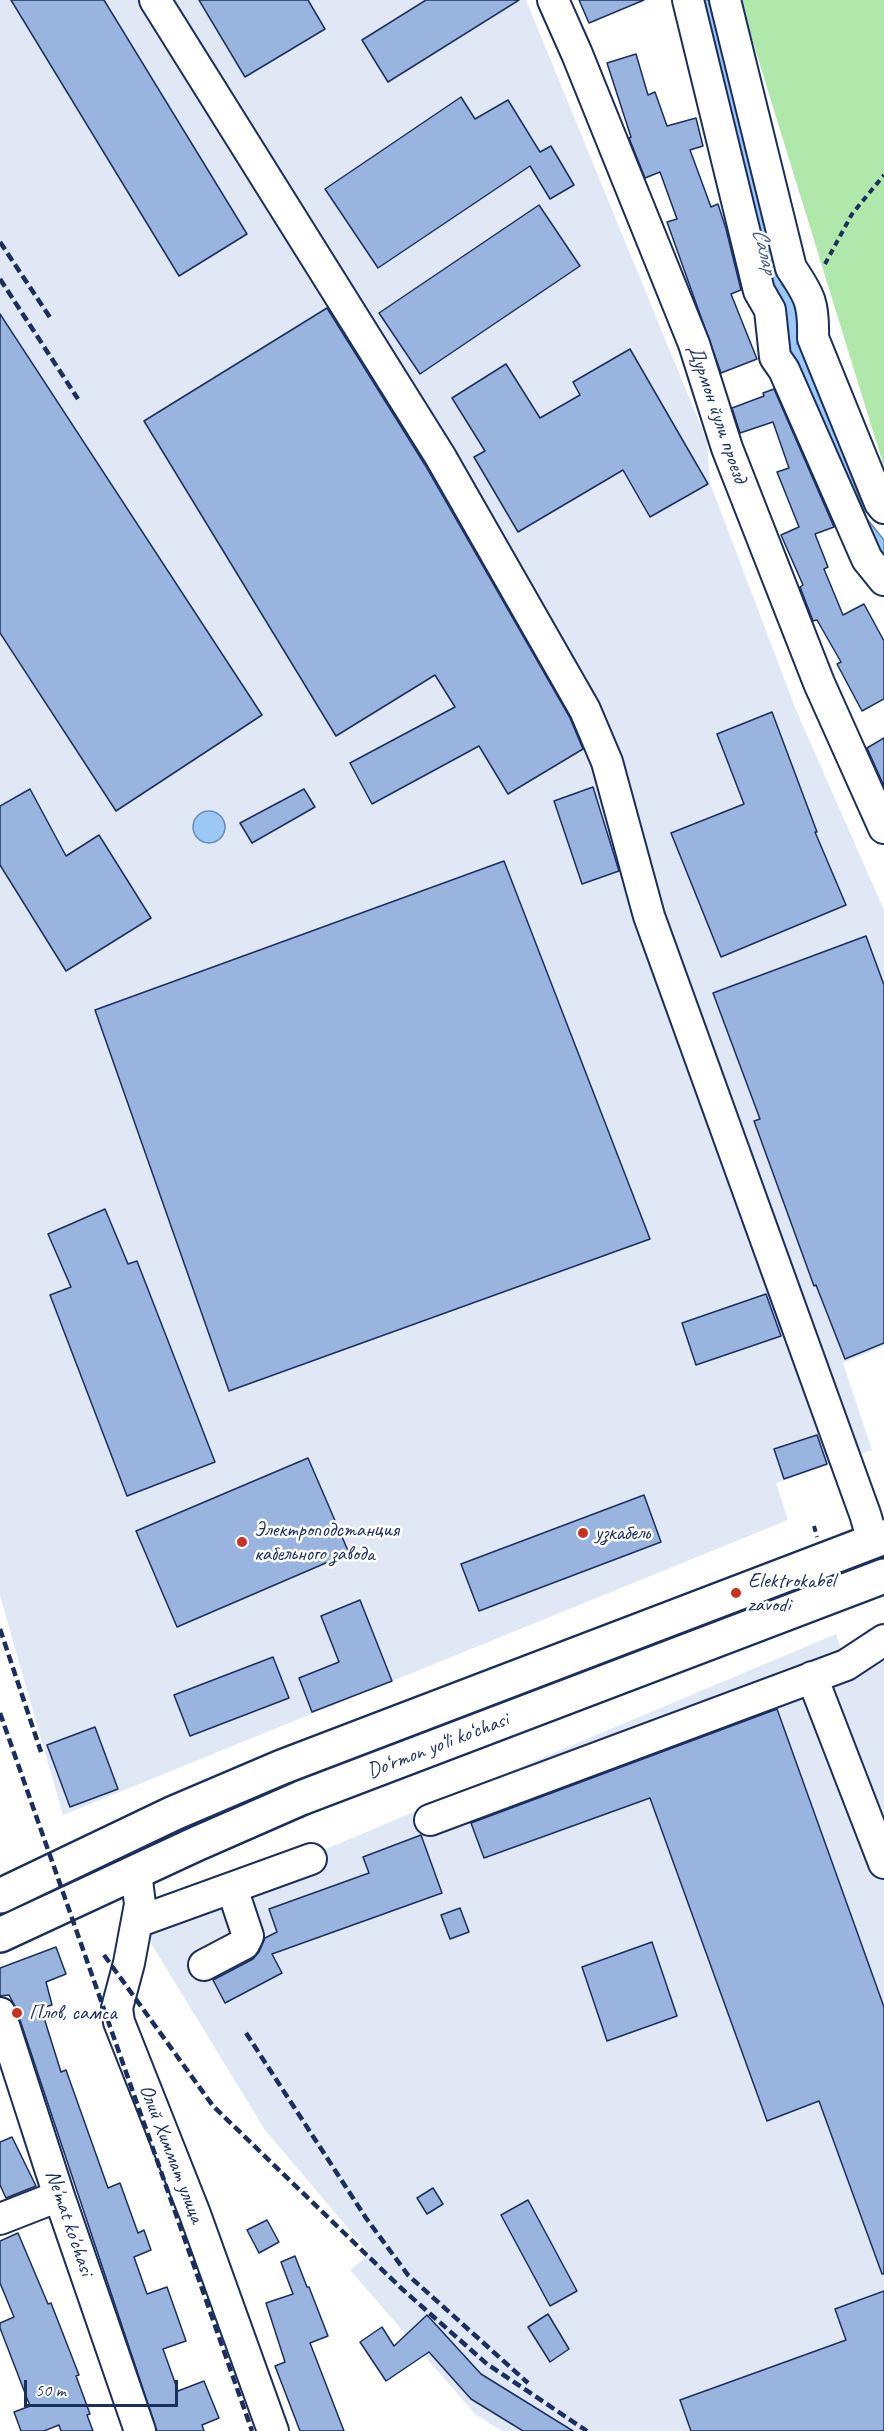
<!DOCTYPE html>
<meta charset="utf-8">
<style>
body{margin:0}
#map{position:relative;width:884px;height:2431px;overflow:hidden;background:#fff;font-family:Caveat,sans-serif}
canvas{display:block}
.scale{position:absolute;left:24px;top:2380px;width:154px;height:27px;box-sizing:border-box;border:3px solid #1b2f5e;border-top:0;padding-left:8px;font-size:18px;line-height:21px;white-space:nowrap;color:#1b2f5e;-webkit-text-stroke:4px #fff;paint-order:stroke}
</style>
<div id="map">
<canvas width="884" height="2431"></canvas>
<div class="scale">50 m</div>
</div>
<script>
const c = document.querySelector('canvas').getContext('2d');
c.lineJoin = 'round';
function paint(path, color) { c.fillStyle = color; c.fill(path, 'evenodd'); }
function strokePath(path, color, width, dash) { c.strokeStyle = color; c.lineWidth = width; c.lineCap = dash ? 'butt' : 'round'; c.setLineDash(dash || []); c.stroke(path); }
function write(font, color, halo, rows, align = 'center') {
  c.font = font + ' Caveat,sans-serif'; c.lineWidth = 5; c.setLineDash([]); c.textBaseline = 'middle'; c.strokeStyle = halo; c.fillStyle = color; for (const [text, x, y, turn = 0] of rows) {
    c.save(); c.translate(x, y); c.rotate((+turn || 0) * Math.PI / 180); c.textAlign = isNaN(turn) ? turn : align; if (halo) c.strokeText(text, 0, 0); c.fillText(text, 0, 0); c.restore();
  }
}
paint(new Path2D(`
 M 0,0 L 526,0 L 707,441 L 710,483 L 796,710 L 884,910 L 884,1346 L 843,1363 L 872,1450 L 776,1483 L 788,1520 L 63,1815 L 0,1596 Z
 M 836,1634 L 849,1673 L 884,1660 L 884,2431 L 502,2431 L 475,2414 L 350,2270 L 370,2254 L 265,2130 L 141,1927 Z`), '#e0e8f5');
paint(new Path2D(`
 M 740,0 L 884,0 L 884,467 Z`), '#b0e8ab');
const water = new Path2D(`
 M 700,0 L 713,0 L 717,29 L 782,285 C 801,308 804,314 797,344 L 803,344 L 867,519 L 884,540 L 884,559 L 858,527 L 790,355 L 769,290 Z
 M193 827a16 16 0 1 1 32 0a16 16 0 1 1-32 0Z`);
paint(water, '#9bc8f5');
strokePath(water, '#688bb9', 1.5);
const building = new Path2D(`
 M 11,0 L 104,0 L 247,234 L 179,276 Z
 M 199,0 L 308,0 L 325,29 L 245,77 Z
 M 426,0 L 519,0 L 388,82 L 362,40 Z
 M 579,0 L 644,0 L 589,23 Z
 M 636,54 L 648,95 L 655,92 L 667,126 L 696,118 L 703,146 L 690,150 L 711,207 L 718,204 L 726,229 L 741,290 L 731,294 L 757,359 L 721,373 L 667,222 L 677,219 L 660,172 L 645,178 L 629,138 L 631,137 L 607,63 Z
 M 461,97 L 475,119 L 508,100 L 540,152 L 551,146 L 574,185 L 550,199 L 530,166 L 378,268 L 325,189 Z
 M 539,205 L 580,266 L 420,374 L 379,313 Z
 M 327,308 L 425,465 L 570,718 L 583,749 L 508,794 L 479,746 L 372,804 L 350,763 L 455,707 L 435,675 L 336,736 L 144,421 Z
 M 0,314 L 262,715 L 116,811 L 0,633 Z
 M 630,349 L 708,484 L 650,517 L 623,470 L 518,532 L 474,457 L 485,451 L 452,398 L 506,364 L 540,418 L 580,395 L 573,382 Z
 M 774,389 L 834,527 L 815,534 L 828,567 L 824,569 L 843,615 L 864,604 L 884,641 L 884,699 L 862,711 L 837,664 L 841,662 L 817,620 L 813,621 L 800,587 L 803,585 L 781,535 L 799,527 L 777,472 L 789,468 L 773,422 L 740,433 L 732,408 L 764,396 L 763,393 Z
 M 772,712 L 817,832 L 815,832 L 846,905 L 721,957 L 671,833 L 744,804 L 717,734 Z
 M 884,738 L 884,786 L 867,748 Z
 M 593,787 L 619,871 L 582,884 L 554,801 Z
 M 30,789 L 66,856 L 99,835 L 151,918 L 66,971 L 0,865 L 0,806 Z
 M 304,789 L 315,807 L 252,843 L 240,823 Z
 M 504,861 L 650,1239 L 229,1391 L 95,1010 Z
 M 866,936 L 884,985 L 884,1343 L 845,1359 L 816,1285 L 814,1286 L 754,1121 L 760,1119 L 713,993 Z
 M 105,1209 L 128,1264 L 137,1261 L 215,1462 L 127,1496 L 50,1295 L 71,1287 L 48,1234 Z
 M 766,1294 L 781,1336 L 696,1365 L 682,1323 Z
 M 817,1435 L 827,1464 L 784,1479 L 774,1449 Z
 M 308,1458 L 349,1553 L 177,1627 L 136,1531 Z
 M 644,1495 L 661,1542 L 479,1611 L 461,1564 Z
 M 360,1600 L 392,1681 L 312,1712 L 299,1678 L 339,1662 L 321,1616 Z
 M 273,1657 L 289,1698 L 190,1736 L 174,1695 Z
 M 777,1709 L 884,2007 L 884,2274 L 882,2274 L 819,2101 L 767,2121 L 650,1798 L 484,1858 L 471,1823 Z
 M 95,1727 L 118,1789 L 70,1807 L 47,1745 Z
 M 421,1835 L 442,1893 L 272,1954 L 282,1973 L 225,2003 L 213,1980 L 253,1959 L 259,1952 L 265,1938 L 277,1932 L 269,1909 L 369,1873 L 363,1857 Z
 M 460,1908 L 469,1932 L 450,1939 L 441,1915 Z
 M 652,1942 L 677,2016 L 607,2041 L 582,1967 Z
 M 56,1947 L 66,1974 L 46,1982 L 52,2005 L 41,2008 L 50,2037 L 61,2072 L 66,2070 L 108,2188 L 120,2183 L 138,2233 L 144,2230 L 151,2250 L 134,2257 L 147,2294 L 167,2287 L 186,2341 L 163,2349 L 178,2391 L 204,2381 L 219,2418 L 202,2425 L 204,2431 L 157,2431 L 16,2008 L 9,1995 L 0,1996 L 0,1968 Z
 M 12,2137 L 36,2186 L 6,2198 L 0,2185 L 0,2142 Z
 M 433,2188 L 443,2204 L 427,2214 L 417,2198 Z
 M 528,2200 L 577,2291 L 550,2306 L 501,2215 Z
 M 267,2220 L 279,2242 L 259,2253 L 247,2230 Z
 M 18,2233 L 48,2304 L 51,2303 L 79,2375 L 76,2376 L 90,2414 L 87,2415 L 93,2431 L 61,2431 L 59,2425 L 44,2431 L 21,2431 L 14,2412 L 30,2406 L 0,2328 L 0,2323 L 14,2317 L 0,2283 L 0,2241 Z
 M 295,2256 L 307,2287 L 309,2287 L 328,2336 L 310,2343 L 344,2431 L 300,2431 L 275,2366 L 285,2362 L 266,2303 L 293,2294 L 281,2262 Z
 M 884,2291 L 884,2431 L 691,2431 L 680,2400 L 846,2340 L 835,2309 Z
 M 548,2314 L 569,2349 L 550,2362 L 528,2327 Z
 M 427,2315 L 481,2374 L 573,2431 L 523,2431 L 471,2399 L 429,2352 L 386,2381 L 360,2342 L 382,2327 L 394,2346 Z`);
paint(building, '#99b4df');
strokePath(building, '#1b2f5e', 1.5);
const minor = new Path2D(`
 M 155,0 L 440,456 L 585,710 L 607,762 L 649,916 L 865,1514 L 873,1541
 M 553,0 L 577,54 L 694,344 L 727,448 L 819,683 L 884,828
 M 688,0 L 759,291 L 770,310 L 775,357 L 784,370 L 867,559 L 884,580
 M 725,0 L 791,268 C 810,296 814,304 813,338 L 880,503 L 884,508
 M 812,1677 L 884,1863
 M 430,1820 L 846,1665 L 884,1640
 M 136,1872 L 140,1904 L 129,1963 L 117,2008 L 119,2022 L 195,2214 L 273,2431
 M 137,1922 L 311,1859
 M 204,1965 L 244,1944 L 248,1936 L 232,1888
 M 0,2013 L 59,2196 L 140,2431
 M 0,2219 L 59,2196`);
const major = new Path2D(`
 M 0,1896 L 174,1813 L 282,1767 L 884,1537
 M 0,1935 L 196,1844 L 301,1798 L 884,1576`);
strokePath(minor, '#1b2f5e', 34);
strokePath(major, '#1b2f5e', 38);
strokePath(new Path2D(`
 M 825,264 L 852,214 L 884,175
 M 814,1526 L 817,1537`), '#1b2f5e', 4, [6, 4.5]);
strokePath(minor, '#fff', 30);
strokePath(major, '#fff', 33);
strokePath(new Path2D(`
 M 0,242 L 51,319
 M 0,279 L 78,399
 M 0,1629 L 41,1752
 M 0,1713 L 252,2431
 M 104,1955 L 213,2106 L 401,2288 L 487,2364 L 587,2431
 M 246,2033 L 366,2218 L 408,2275 L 528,2383`), '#1b2f5e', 4.5, [9, 4.5]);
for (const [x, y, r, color] of [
 [583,1533,6,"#c8321e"],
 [242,1542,6,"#c8321e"],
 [736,1593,6,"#c8321e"],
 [17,2013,6,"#c8321e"]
]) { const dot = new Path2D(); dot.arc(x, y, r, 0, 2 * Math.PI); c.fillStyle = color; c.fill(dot); strokePath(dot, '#fff', 2); }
write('21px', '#1b2f5e', '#fff', [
 ["Дурмон йули проезд",717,414,71],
 ["Do‘rmon yo‘li ko‘chasi",438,1746,-21],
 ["Олий Химмат улица",171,2154,69],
 ["Ne'mat ko'chasi",69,2223,71]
]);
write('21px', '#1b2f5e', '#fff', [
 ["Электроподстанция",254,1530],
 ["кабельного завода",254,1554],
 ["узкабель",595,1533],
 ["Elektrokabel",748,1581],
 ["zavodi",748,1605],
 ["Плов, самса",29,2013]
], 'left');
write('italic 22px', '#415d8b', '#fff', [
 ["Салар",764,251,76]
]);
</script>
